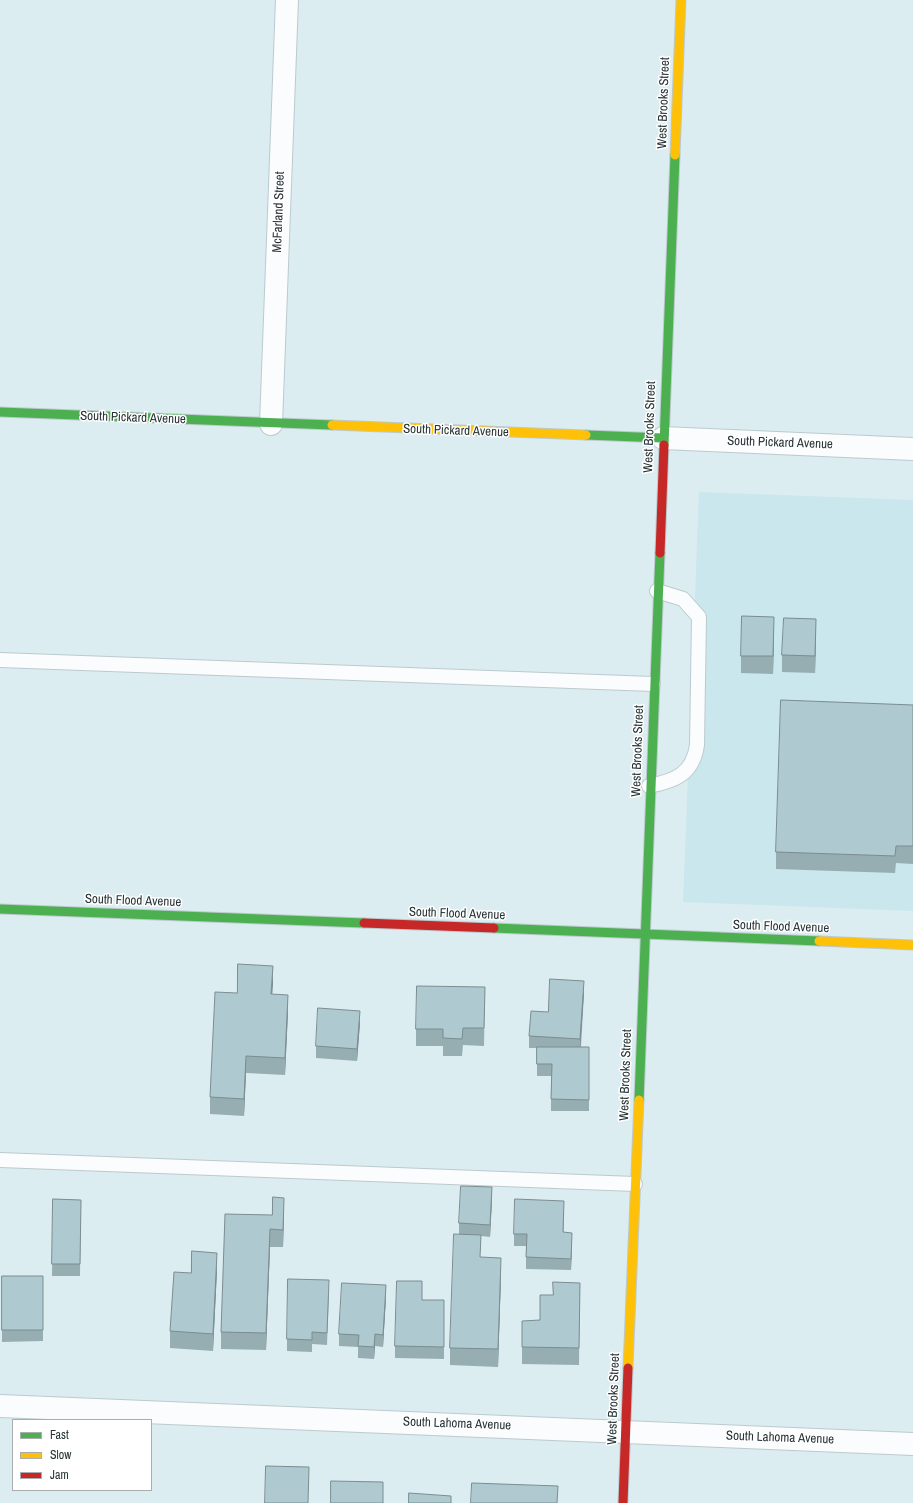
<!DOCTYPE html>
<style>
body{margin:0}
#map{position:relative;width:913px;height:1503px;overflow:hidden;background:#dcedf2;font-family:"Archivo Narrow",sans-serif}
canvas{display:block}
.legend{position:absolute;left:12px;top:1419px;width:140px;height:72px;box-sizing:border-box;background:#fff;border:1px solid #a9adaf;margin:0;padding:5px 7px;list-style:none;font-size:12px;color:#273336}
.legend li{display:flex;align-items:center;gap:8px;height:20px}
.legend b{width:20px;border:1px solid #a9adaf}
</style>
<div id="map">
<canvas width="913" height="1503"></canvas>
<ul class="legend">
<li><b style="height:5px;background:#4caf50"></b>Fast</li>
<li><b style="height:5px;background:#ffc107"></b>Slow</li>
<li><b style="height:5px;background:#c62828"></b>Jam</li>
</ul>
</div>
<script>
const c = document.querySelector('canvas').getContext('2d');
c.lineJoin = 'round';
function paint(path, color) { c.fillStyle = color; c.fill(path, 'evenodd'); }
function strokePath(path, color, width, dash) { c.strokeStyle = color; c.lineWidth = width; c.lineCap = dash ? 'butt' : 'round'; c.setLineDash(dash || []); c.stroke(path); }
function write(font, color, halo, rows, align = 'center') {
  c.font = font + ' "Archivo Narrow",sans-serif'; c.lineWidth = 3; c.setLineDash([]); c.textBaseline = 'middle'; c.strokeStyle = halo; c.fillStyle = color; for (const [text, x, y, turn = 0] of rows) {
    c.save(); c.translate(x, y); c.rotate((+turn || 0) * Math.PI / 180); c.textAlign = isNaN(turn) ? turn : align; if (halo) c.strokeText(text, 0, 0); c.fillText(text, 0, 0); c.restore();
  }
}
paint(new Path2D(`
 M 699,492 L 913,500 L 913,911 L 683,902 Z`), '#c9e7ed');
const lane = new Path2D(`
 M 0,660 L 653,684
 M 649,786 C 675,781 693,774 697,745 L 699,617 L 683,599 L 657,591
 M 0,1160 L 635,1184`);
const street = new Path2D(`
 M 271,424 L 287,0
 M 663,438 L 913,449
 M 0,1406 L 913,1444`);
const fast = new Path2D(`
 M 0,412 L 332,425
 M 586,435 L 663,438
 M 664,445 L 675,155
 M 0,909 L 364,923
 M 494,928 L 819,941
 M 639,1100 L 660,553`);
const slow = new Path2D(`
 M 675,155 L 681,0
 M 332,425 L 586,435
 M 819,941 L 913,945
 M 628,1368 L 639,1100`);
const jam = new Path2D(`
 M 660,553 L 664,445
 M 364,923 L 494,928
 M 623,1503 L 628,1368`);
strokePath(lane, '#bccacd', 16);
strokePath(street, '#bccacd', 24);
strokePath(fast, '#bccacd', 11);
strokePath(slow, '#bccacd', 11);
strokePath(jam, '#bccacd', 11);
strokePath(lane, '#fafcfd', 14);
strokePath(street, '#fafcfd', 22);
strokePath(fast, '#4caf50', 9);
strokePath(slow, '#ffc107', 9);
strokePath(jam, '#c62828', 9);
paint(new Path2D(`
 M 774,634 L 773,674 L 741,673 L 741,656 Z
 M 816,636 L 815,673 L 782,672 L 782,655 Z
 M 913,705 L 913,864 L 896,863 L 895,873 L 776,869 L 776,852 Z
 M 273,983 L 272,994 L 288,1012 L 285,1075 L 246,1073 L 244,1116 L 210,1114 L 210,1097 L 237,993 Z
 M 485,987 L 484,1046 L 463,1045 L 462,1056 L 443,1056 L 443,1046 L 416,1046 L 416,1029 Z
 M 584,993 L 581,1047 L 589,1047 L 589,1111 L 551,1111 L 551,1076 L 537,1076 L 537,1048 L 529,1048 L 529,1036 L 548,1012 Z
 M 360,1023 L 357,1061 L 316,1058 L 316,1046 Z
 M 53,1199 L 81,1200 L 80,1276 L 52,1276 Z
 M 492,1199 L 490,1237 L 481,1236 L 480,1257 L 501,1275 L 498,1367 L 450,1365 L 450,1348 L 459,1234 L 459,1223 Z
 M 564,1213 L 563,1232 L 572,1245 L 571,1270 L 526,1269 L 526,1246 L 514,1246 L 514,1234 Z
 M 272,1215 L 284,1215 L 283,1247 L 270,1247 L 266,1350 L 221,1349 L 221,1332 Z
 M 217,1270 L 213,1351 L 170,1348 L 170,1331 L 191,1273 Z
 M 2,1276 L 43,1276 L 43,1341 L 2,1342 Z
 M 580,1283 L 579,1365 L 522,1364 L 522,1347 L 540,1320 L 553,1295 Z
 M 329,1292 L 327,1345 L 312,1344 L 312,1352 L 287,1351 L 287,1339 Z
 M 386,1297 L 383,1347 L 375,1346 L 374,1359 L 358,1358 L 358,1347 L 339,1346 L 339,1334 Z
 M 422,1300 L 444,1300 L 444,1359 L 395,1358 L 395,1346 Z`), '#96adb2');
paint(new Path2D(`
 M 774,617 L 774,634 L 773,674 L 773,656 Z
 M 816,619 L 816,636 L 815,673 L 815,656 Z
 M 273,966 L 273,983 L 271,1011 L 271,994 Z
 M 584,981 L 584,993 L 580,1051 L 580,1039 Z
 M 288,995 L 288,1012 L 285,1075 L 285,1058 Z
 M 360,1011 L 360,1023 L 357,1061 L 357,1049 Z
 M 246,1056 L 246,1073 L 244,1116 L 244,1099 Z
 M 492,1187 L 492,1199 L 490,1237 L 490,1225 Z
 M 284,1198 L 284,1215 L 283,1247 L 283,1230 Z
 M 564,1201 L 564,1213 L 563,1244 L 563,1232 Z
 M 270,1229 L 270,1247 L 266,1350 L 266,1333 Z
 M 572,1233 L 572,1245 L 571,1270 L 571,1259 Z
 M 217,1253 L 217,1270 L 213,1351 L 213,1334 Z
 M 501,1258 L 501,1275 L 498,1367 L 498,1349 Z
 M 386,1285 L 386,1297 L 383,1347 L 383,1335 Z
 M 375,1334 L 375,1346 L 374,1359 L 374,1347 Z`), '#7a8d91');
const building = new Path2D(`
 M 742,616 L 774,617 L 773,656 L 741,656 Z
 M 784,618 L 816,619 L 815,656 L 782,655 Z
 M 781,700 L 913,705 L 913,846 L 896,846 L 895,856 L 776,852 Z
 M 238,964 L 273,966 L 271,994 L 288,995 L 285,1058 L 246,1056 L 244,1099 L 210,1097 L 215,992 L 237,993 Z
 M 550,979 L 584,981 L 580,1039 L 529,1036 L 531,1011 L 548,1012 Z
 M 417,986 L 485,987 L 484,1028 L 463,1028 L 462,1039 L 443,1038 L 443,1029 L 416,1029 Z
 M 318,1008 L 360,1011 L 357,1049 L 316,1046 Z
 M 537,1047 L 589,1047 L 589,1100 L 551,1099 L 552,1064 L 537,1064 Z
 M 461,1186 L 492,1187 L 490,1225 L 459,1223 Z
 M 273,1197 L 284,1198 L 283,1230 L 270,1229 L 266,1333 L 221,1332 L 225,1214 L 272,1215 Z
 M 53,1199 L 81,1200 L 80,1264 L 52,1264 Z
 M 515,1199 L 564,1201 L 563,1232 L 572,1233 L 571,1259 L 526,1257 L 527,1234 L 514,1234 Z
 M 454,1234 L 481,1235 L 480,1257 L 501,1258 L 498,1349 L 450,1348 Z
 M 192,1251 L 217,1253 L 213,1334 L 170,1331 L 174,1272 L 191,1273 Z
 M 2,1276 L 43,1276 L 43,1330 L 2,1330 Z
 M 288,1279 L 329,1280 L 327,1333 L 312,1332 L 312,1340 L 287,1339 Z
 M 397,1281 L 422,1281 L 422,1300 L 444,1300 L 444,1347 L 395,1346 Z
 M 553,1282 L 580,1283 L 579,1348 L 522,1347 L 522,1321 L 540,1320 L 540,1295 L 553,1295 Z
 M 342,1283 L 386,1285 L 383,1335 L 375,1334 L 374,1347 L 358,1346 L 359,1335 L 339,1334 Z
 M 266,1466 L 309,1467 L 308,1503 L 265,1503 Z
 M 331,1481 L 383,1482 L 383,1503 L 331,1503 Z
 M 472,1483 L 558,1486 L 557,1503 L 471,1503 Z
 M 409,1493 L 451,1496 L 451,1503 L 409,1503 Z`);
paint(building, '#aec9cf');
strokePath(building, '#7a8d91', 1);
write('13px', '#273336', '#fff', [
 ["West Brooks Street",664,103,-88],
 ["McFarland Street",279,212,-88],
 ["South Pickard Avenue",133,418,2],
 ["West Brooks Street",650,427,-88],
 ["South Pickard Avenue",456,431,2],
 ["South Pickard Avenue",780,443,2],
 ["West Brooks Street",638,751,-88],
 ["South Flood Avenue",133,901,2],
 ["South Flood Avenue",457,914,2],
 ["South Flood Avenue",781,927,2],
 ["West Brooks Street",626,1075,-88],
 ["West Brooks Street",614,1399,-88],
 ["South Lahoma Avenue",457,1424,2],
 ["South Lahoma Avenue",780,1438,2]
]);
</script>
